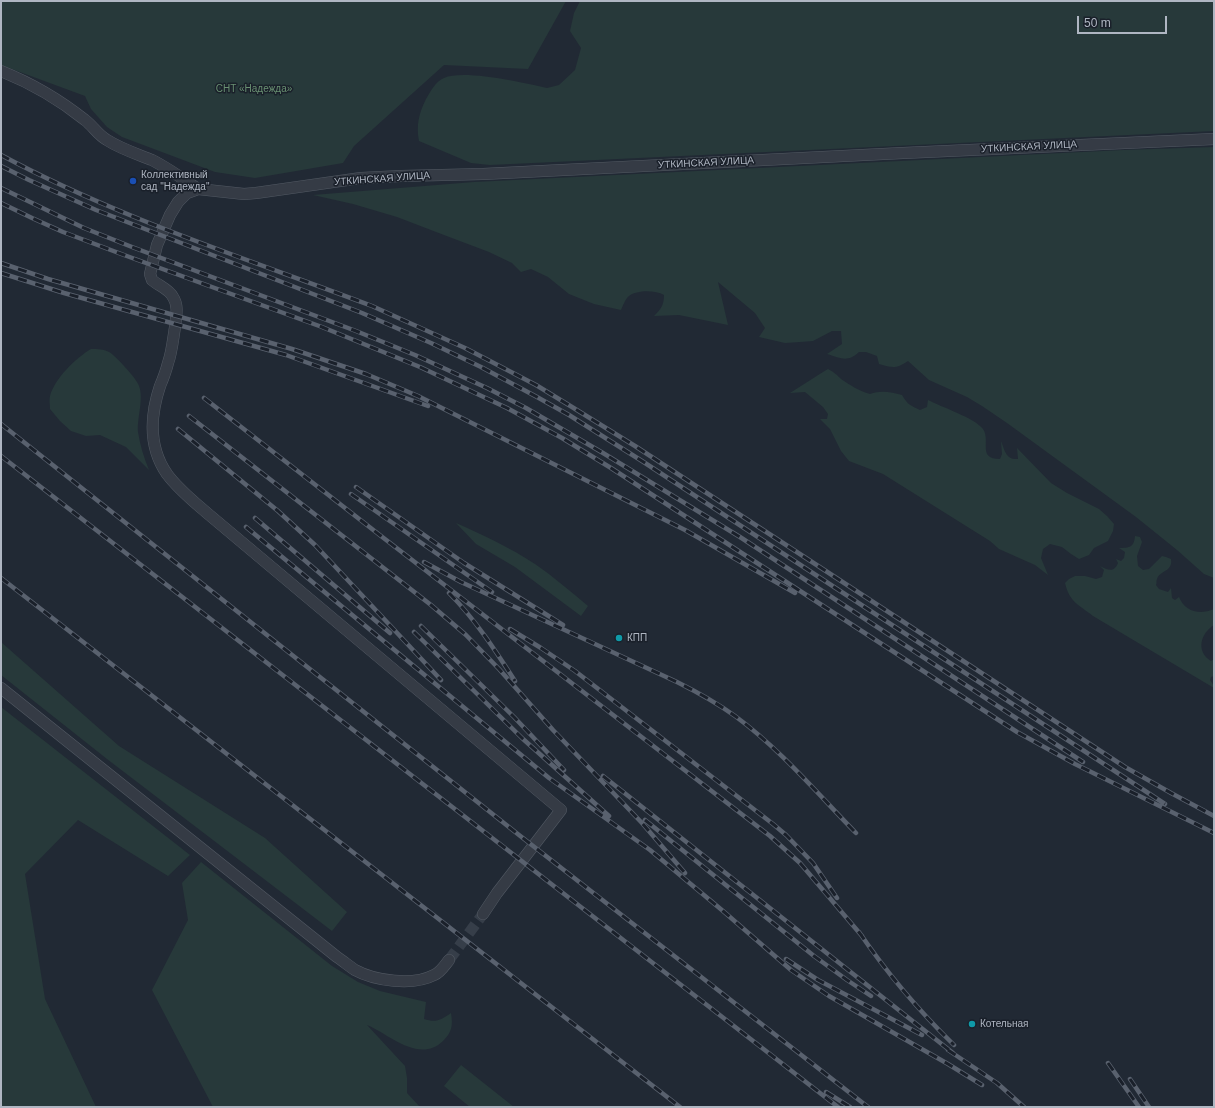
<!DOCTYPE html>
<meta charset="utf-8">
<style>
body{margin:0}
#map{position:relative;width:1215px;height:1108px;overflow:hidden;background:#212934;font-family:Arial,sans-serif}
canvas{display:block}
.frame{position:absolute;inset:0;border:2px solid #afb6c2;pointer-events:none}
.scale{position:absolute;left:1077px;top:16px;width:90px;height:18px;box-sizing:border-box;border:2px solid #afb6c2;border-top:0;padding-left:5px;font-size:12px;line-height:14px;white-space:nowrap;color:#afb6c2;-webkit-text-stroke:3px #1a202a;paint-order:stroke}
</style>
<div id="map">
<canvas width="1215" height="1108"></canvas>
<div class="frame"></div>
<div class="scale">50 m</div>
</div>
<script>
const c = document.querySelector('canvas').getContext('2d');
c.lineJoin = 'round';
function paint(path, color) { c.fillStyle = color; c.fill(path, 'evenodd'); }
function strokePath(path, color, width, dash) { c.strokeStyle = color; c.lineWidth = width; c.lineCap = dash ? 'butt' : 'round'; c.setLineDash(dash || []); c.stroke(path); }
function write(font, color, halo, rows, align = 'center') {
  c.font = font + ' Arial,sans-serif'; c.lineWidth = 3; c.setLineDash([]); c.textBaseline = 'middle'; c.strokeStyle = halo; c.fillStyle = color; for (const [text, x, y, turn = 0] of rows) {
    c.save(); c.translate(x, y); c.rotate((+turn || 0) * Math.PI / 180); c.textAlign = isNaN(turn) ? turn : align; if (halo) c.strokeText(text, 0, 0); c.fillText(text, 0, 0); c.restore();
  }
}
paint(new Path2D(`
 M 1,1 L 566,1 L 528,69 L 444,65 L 354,146 L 343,163 L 255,178 L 215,172 L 122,137 L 107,127 L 91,109 L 85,96 L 1,65 Z
 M 580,1 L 1214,1 L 1214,131 L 490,165 L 471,163 L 419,141 C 416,125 419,113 426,99 C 430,92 436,81 444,78 C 464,69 524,83 547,88 L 559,85 L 575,70 L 581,48 L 570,31 L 574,13 Z
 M 1214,147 L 1214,578 L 1204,574 L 1177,550 L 1136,517 L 1007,423 L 982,406 L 967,397 L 929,380 L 908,361 C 896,369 893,368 879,364 L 877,356 L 866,352 L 859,352 C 847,363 841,358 827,354 L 842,344 L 841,331 L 832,331 L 813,341 L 800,342 L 785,343 L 759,337 L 765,328 L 755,313 L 718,282 L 728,325 L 679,315 L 654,316 C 661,309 664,305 664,295 C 655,290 637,290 629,296 C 625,299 623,306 621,310 L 594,304 L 569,294 L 548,277 L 531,269 L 521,272 L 512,263 L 489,252 L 444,235 L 397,217 L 353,204 L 313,195 L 474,182 L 1123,150 Z
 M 91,349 C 98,349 103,349 109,352 C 115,355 138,380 139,386 C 144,399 137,417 138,432 C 140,445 144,458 149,470 L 126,447 L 100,435 L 86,436 L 71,431 L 60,421 L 50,409 C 50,405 49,400 50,396 C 55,378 76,358 91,349 Z
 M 828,369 C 834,372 837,375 841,379 C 850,385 859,391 870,394 C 881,390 891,392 902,395 C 907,404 911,406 920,410 L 927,407 L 928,400 C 941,407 975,418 983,429 C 991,441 977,459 1000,459 L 1002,454 L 1001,441 C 1005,451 1006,460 1018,459 L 1017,448 L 1051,483 L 1067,493 L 1099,509 L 1107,516 L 1114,524 L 1113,531 L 1108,541 L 1094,548 L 1089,555 L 1079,559 L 1071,554 L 1062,547 L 1050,544 L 1043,549 L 1041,558 L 1048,575 L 1035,565 L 999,549 L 990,541 L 883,474 L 849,461 L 841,451 L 830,429 L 820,419 L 827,419 L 828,414 L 823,407 L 805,392 L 790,393 L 823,372 Z
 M 456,523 C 483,535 511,548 535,564 C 554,577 571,592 588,606 L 581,616 L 515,567 L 476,544 Z
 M 1135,536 L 1140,537 L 1142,542 L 1137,556 L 1138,566 L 1143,570 L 1149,569 L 1162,556 L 1166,557 L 1171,559 C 1173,572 1160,570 1157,579 C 1156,581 1157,583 1156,585 L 1159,589 L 1168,592 L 1171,588 L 1172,598 L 1175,600 L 1179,597 C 1185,612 1200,615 1214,609 L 1214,625 C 1201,633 1195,651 1211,661 L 1214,659 L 1214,676 L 1211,677 L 1210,680 L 1214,686 L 1214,688 L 1093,616 C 1078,604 1070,603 1065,583 L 1069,579 L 1075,576 L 1085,576 L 1096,579 L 1102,577 L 1104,570 L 1100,566 C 1108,570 1114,573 1118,563 L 1116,559 L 1121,561 L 1124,558 L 1125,552 L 1119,548 C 1130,548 1134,547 1135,536 Z
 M 1,642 L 119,746 L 265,838 L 347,912 L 332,931 L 107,759 L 1,675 Z
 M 1,707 L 190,855 L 168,876 L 78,820 L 25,874 L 45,999 L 96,1107 L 1,1107 Z
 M 201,862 L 332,966 L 358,982 L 380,991 L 426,1002 L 424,1019 C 436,1023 441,1020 451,1013 C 453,1026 452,1032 443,1041 C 419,1064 389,1034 367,1025 L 405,1066 L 407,1078 L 407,1093 L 420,1107 L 213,1107 L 152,990 L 188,920 L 182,883 Z
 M 461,1065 L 514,1107 L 470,1107 L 444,1086 Z`), '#27393a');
strokePath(new Path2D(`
 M 449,960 L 483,914`), '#363e49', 11, [11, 5.5]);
const street = new Path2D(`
 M 1,71 C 31,83 60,100 85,120 C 93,126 98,135 107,140 C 121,149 137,154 152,160 C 168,168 183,179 198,189
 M 1,688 L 337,957 C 343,961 349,966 355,970 C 375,981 413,986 434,975 C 440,973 445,965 449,960
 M 483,914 L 497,893 L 561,810 L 207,513 C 193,501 178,489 167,474 C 149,448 150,416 160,386 C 163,379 166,371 168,363 C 172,352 173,339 175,327 C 176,317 179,306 173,297 C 169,289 159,286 152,280 L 150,274 L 157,245 L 170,215 L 178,202 L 187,193 L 198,189 L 244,194 L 256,193 L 361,178 L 401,176 L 483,174 L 903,153 L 1214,139`);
strokePath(street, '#525963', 12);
strokePath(street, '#353b45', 11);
const rail = new Path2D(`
 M 1,155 C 118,218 248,259 372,306 L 465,348 L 536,385 L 572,407 L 635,446 L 1125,767 L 1171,793 L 1214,816
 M 1,166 L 29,180 L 96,210 L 362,313 L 431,343 L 481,367 L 537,397 L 569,415 L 642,461 L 1165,804
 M 1,188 L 84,228 L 132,247 L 356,331 L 415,355 L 487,388 L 526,408 L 603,453 L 740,537 L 1083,762
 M 1,203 L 32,218 L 63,232 L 124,255 L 322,327 L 420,367 L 507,408 L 562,438 L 611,468 L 1017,732 L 1075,764 L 1214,833
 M 1,263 L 48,279 L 292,349 L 366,374 L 418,396 L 685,530 L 795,593
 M 1,273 L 64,293 L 286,355 L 428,406
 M 204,398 L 381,536 L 770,836 L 800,863 L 862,936
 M 189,416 L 431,605 L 466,635 L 499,669 L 553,730 L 642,823 L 685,873
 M 1,424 L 519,835 L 868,1107
 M 178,429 L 278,511 L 315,545 L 441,680
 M 1,456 L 838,1107
 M 356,487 L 464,563 L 563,625
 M 351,494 L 492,592
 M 255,518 L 390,633
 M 246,527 L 549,778 L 650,850 L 723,911 L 791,970 L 829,996 L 948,1064 L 982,1085
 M 424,562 L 461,582 L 677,682 C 697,692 717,703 735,716 C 780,749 817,793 856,833
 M 1,578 L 680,1107
 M 449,593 C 475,619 495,650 515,681
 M 421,626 L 514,717 L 564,770
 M 510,629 L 541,648 L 575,671 L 773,824 L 786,835 L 813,863 L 837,898
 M 414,632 L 523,739 L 609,816
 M 603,776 L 953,1053
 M 645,820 L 814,956 L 847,980 L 871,996
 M 859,932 C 887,973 918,1010 954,1045
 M 786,959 L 818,980 L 922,1035
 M 948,1050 L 997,1083 L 1024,1107
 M 1108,1063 L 1139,1107
 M 1130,1079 L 1149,1107
 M 826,1092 L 850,1107`);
strokePath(rail, '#59616e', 4.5);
strokePath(rail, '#1a202a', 3, [9]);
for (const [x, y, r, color] of [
 [133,181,4,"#1a4fb4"],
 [619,638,4,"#0f9aa8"],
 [972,1024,4,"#0f9aa8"]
]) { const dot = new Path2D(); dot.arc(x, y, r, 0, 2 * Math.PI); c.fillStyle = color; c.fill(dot); strokePath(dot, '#1a202a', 1.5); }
write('10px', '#699072', '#1a202a', [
 ["СНТ «Надежда»",254,89]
]);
write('10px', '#afb6c2', '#1a202a', [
 ["УТКИНСКАЯ УЛИЦА",1029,147,-3],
 ["УТКИНСКАЯ УЛИЦА",706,163,-3],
 ["УТКИНСКАЯ УЛИЦА",382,179,-4]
]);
write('10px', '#afb6c2', '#1a202a', [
 ["Коллективный",141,175],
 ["сад \"Надежда\"",141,187],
 ["КПП",627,638],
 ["Котельная",980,1024]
], 'left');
</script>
